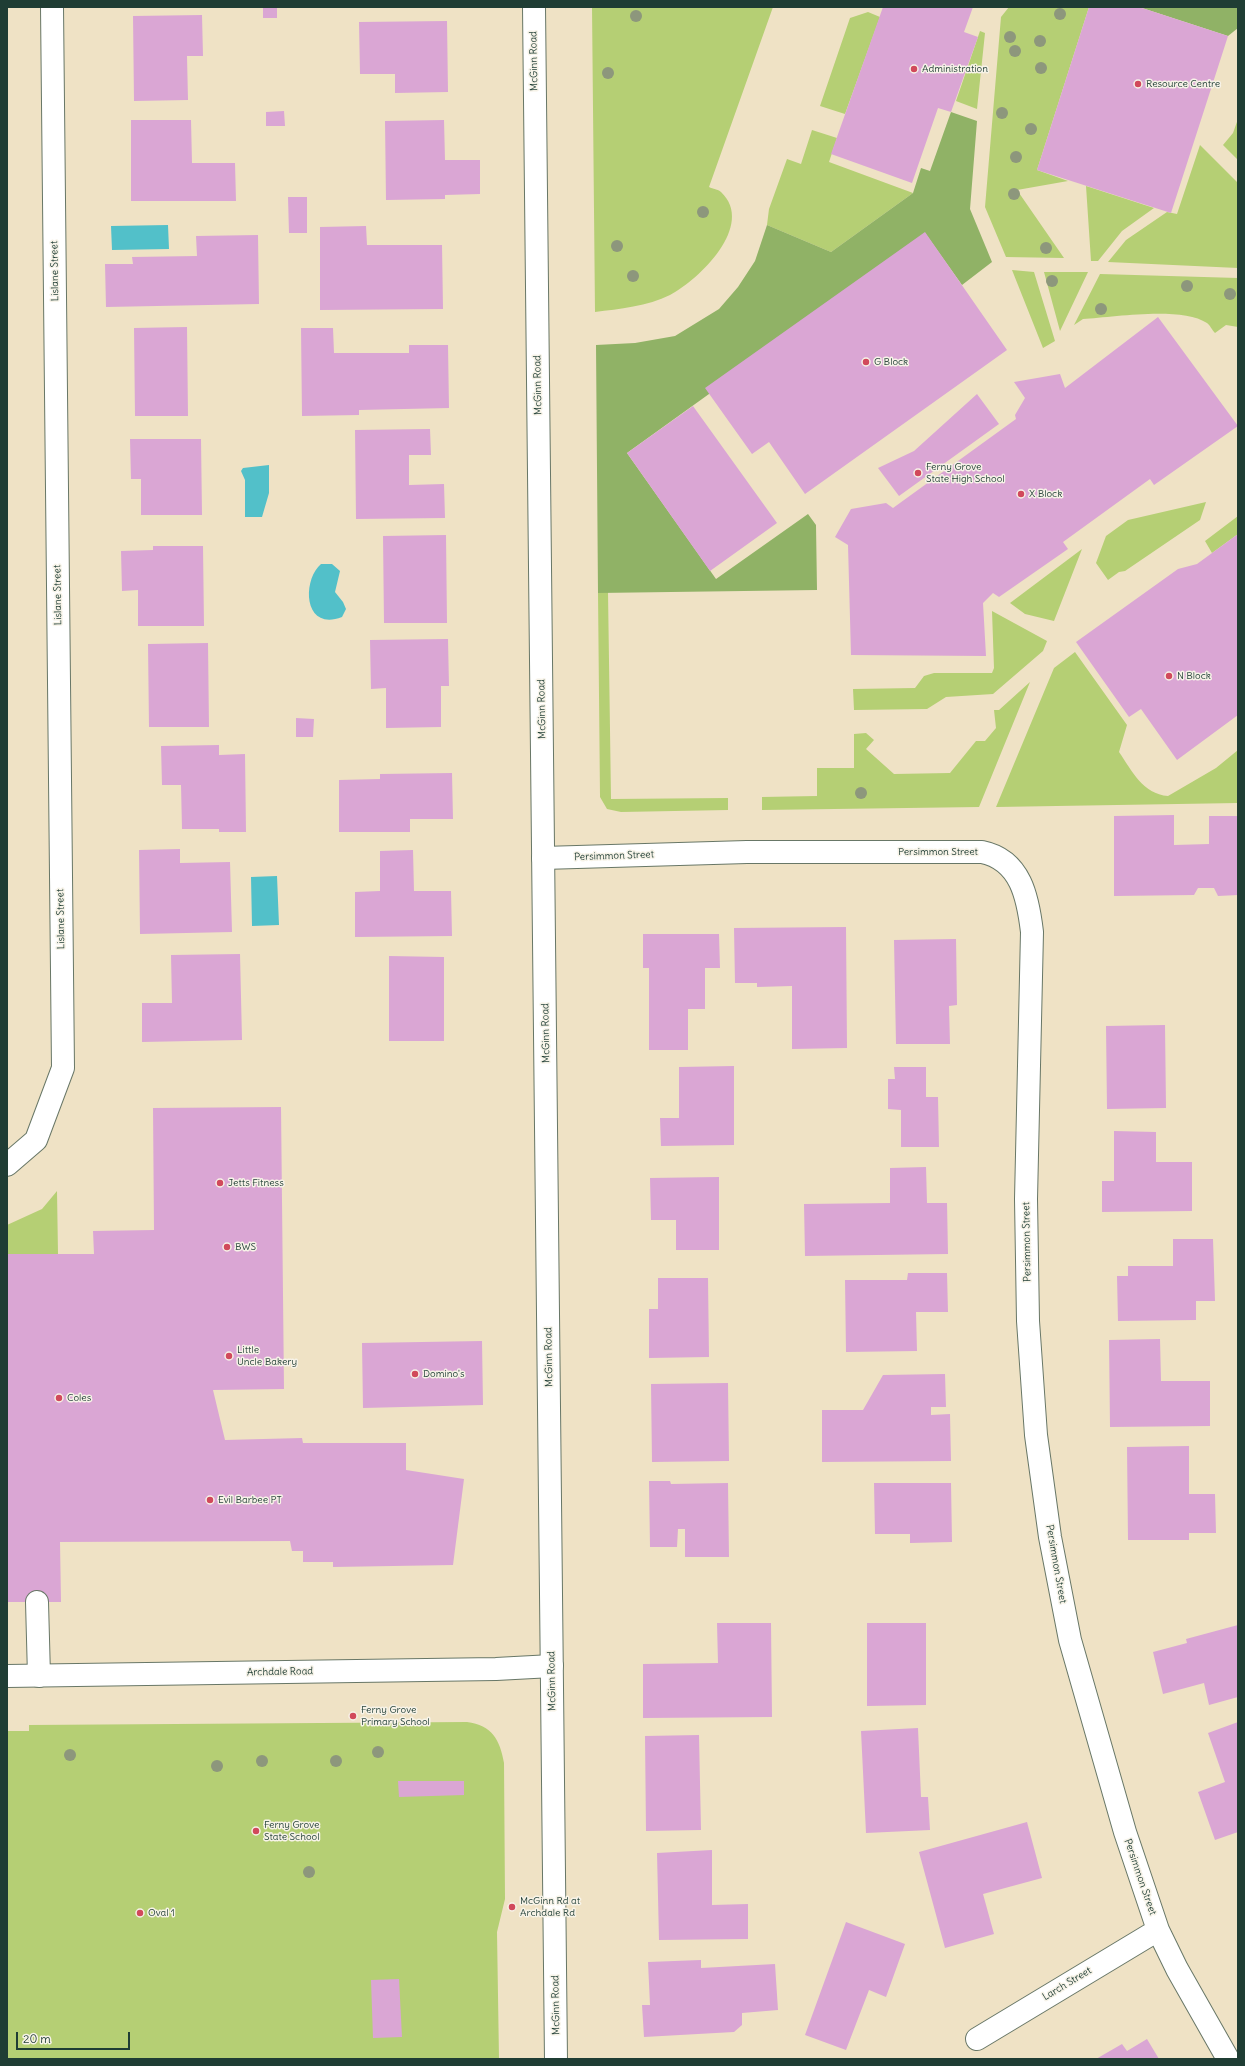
<!DOCTYPE html>
<style>
body{margin:0}
#map{position:relative;width:1245px;height:2066px;overflow:hidden;background:#efe2c5;font-family:Delius,sans-serif}
canvas{display:block}
.frame{position:absolute;inset:0;border:8px solid #1f3d34;pointer-events:none}
.scale{position:absolute;left:16px;top:2032px;width:114px;height:18px;box-sizing:border-box;border:2px solid #1f3d34;border-top:0;padding-left:5px;font-size:12px;line-height:14px;white-space:nowrap;color:#1f3d34;-webkit-text-stroke:3px #f7f3e8;paint-order:stroke}
</style>
<div id="map">
<canvas width="1245" height="2066"></canvas>
<div class="frame"></div>
<div class="scale">20 m</div>
</div>
<script>
const c = document.querySelector('canvas').getContext('2d');
c.lineJoin = 'round';
function paint(path, color) { c.fillStyle = color; c.fill(path, 'evenodd'); }
function strokePath(path, color, width, dash) { c.strokeStyle = color; c.lineWidth = width; c.lineCap = dash ? 'butt' : 'round'; c.setLineDash(dash || []); c.stroke(path); }
function write(font, color, halo, rows, align = 'center') {
  c.font = font + ' Delius,sans-serif'; c.lineWidth = 3; c.setLineDash([]); c.textBaseline = 'middle'; c.strokeStyle = halo; c.fillStyle = color; for (const [text, x, y, turn = 0] of rows) {
    c.save(); c.translate(x, y); c.rotate((+turn || 0) * Math.PI / 180); c.textAlign = isNaN(turn) ? turn : align; if (halo) c.strokeText(text, 0, 0); c.fillText(text, 0, 0); c.restore();
  }
}
paint(new Path2D(`
 M 592,7 L 773,7 L 709,187 C 713,189 718,189 721,192 C 756,225 699,280 670,295 C 648,306 619,309 595,312 Z
 M 1009,7 L 1089,7 L 1037,170 L 1068,181 L 1017,190 L 1064,258 L 1006,257 L 985,207 L 1001,17 Z
 M 868,12 L 880,17 L 845,114 L 820,106 L 850,18 Z
 M 980,31 L 985,33 L 977,109 L 956,101 Z
 M 1238,119 L 1238,160 L 1223,145 L 1233,133 Z
 M 812,130 L 837,138 L 829,162 L 913,193 L 831,252 L 767,225 L 769,209 L 787,159 L 801,164 Z
 M 1200,145 L 1238,183 L 1238,268 L 1108,262 L 1126,240 L 1167,212 L 1177,214 Z
 M 1086,186 L 1154,208 L 1122,231 L 1098,261 L 1091,261 Z
 M 1012,270 L 1034,272 L 1055,341 L 1043,348 Z
 M 1044,272 L 1088,272 L 1060,331 Z
 M 1100,274 L 1238,278 L 1238,327 L 1226,325 L 1215,333 C 1212,330 1210,325 1207,323 C 1182,306 1113,317 1083,319 L 1074,325 Z
 M 1206,502 L 1200,520 L 1125,571 L 1119,572 L 1108,580 L 1096,563 L 1106,536 L 1128,520 Z
 M 1238,516 L 1238,534 L 1212,553 L 1205,541 Z
 M 1082,549 L 1054,621 L 1025,614 L 1010,603 Z
 M 608,592 L 611,799 L 728,798 L 728,810 L 621,812 L 607,809 L 600,797 L 598,593 Z
 M 992,611 L 1047,641 L 1043,651 L 993,694 L 946,697 L 927,709 L 854,710 L 853,689 L 915,688 L 924,676 L 934,673 L 992,673 L 994,668 Z
 M 1075,652 L 1127,725 L 1119,752 C 1132,771 1143,794 1168,796 L 1216,768 L 1238,750 L 1238,803 L 996,807 L 1054,668 Z
 M 1030,682 L 979,807 L 762,810 L 762,797 L 817,796 L 817,768 L 854,768 L 854,734 L 866,733 L 874,740 L 866,749 L 894,774 L 950,773 L 976,741 L 985,741 L 996,728 L 994,710 L 999,710 Z
 M 57,1191 L 58,1254 L 7,1254 L 7,1225 L 42,1209 Z
 M 467,1722 C 492,1725 500,1740 504,1763 L 505,1899 L 497,1932 L 499,2059 L 7,2059 L 7,1731 L 29,1731 L 29,1725 Z`), '#b5cf74');
paint(new Path2D(`
 M 1139,7 L 1238,7 L 1238,28 L 1228,36 Z
 M 951,112 L 977,121 L 970,209 L 992,262 L 962,285 L 925,233 L 709,394 L 627,453 L 716,579 L 808,514 L 816,525 L 817,590 L 598,593 L 596,345 L 635,343 L 675,336 L 719,309 L 738,287 L 755,261 L 767,225 L 831,252 L 913,193 L 921,168 L 930,171 Z`), '#90b266');
paint(new Path2D(`
 M 168,225 L 169,249 L 112,250 L 111,226 Z
 M 269,465 L 269,493 L 262,517 L 245,517 L 245,480 L 241,471 L 243,468 Z
 M 321,564 L 332,564 L 340,571 L 335,592 L 343,602 L 346,609 L 342,617 C 303,632 302,580 321,564 Z
 M 277,876 L 279,925 L 252,926 L 251,877 Z`), '#52c0c9');
paint(new Path2D(`
 M 263,7 L 277,7 L 277,18 L 263,18 Z
 M 883,7 L 973,7 L 964,32 L 978,37 L 951,112 L 938,108 L 912,183 L 831,154 Z
 M 1089,7 L 1139,7 L 1228,36 L 1171,213 L 1037,170 Z
 M 202,15 L 203,56 L 187,56 L 188,100 L 134,101 L 133,16 Z
 M 447,21 L 448,92 L 395,93 L 395,74 L 360,74 L 359,22 Z
 M 284,111 L 285,126 L 266,126 L 266,112 Z
 M 131,120 L 191,120 L 192,163 L 235,163 L 236,201 L 131,201 Z
 M 444,120 L 445,160 L 480,160 L 480,194 L 445,195 L 445,199 L 386,200 L 385,121 Z
 M 288,197 L 307,197 L 307,233 L 289,233 Z
 M 366,226 L 367,245 L 442,245 L 443,309 L 320,310 L 320,227 Z
 M 925,232 L 1007,350 L 805,494 L 769,442 L 752,454 L 705,388 Z
 M 258,235 L 259,304 L 106,307 L 105,264 L 133,264 L 132,257 L 197,256 L 196,236 Z
 M 1158,317 L 1238,426 L 1154,485 L 1150,479 L 1063,542 L 1068,549 L 999,597 L 993,593 L 983,603 L 986,656 L 851,655 L 848,545 L 835,537 L 851,509 L 886,503 L 893,508 L 1016,419 L 1015,415 L 1025,398 L 1014,382 L 1060,374 L 1065,388 Z
 M 187,327 L 188,416 L 135,416 L 134,328 Z
 M 301,328 L 333,328 L 334,353 L 409,353 L 409,345 L 448,345 L 449,408 L 359,410 L 359,415 L 302,416 Z
 M 977,394 L 999,424 L 899,496 L 878,468 L 914,451 Z
 M 693,406 L 777,523 L 710,571 L 627,453 Z
 M 430,429 L 431,455 L 409,455 L 409,485 L 444,484 L 445,518 L 356,519 L 355,430 Z
 M 130,439 L 201,439 L 202,515 L 141,515 L 141,479 L 131,479 Z
 M 1238,534 L 1238,715 L 1177,760 L 1141,709 L 1129,717 L 1076,642 L 1178,569 L 1197,564 Z
 M 446,535 L 447,623 L 384,623 L 383,536 Z
 M 153,546 L 203,546 L 204,626 L 138,626 L 138,590 L 122,591 L 121,551 L 153,550 Z
 M 448,639 L 449,686 L 441,686 L 441,727 L 386,728 L 386,688 L 371,689 L 370,640 Z
 M 208,643 L 209,727 L 149,727 L 148,644 Z
 M 296,718 L 314,719 L 313,737 L 296,737 Z
 M 219,745 L 219,755 L 245,754 L 246,832 L 219,832 L 219,829 L 182,829 L 181,785 L 162,785 L 161,746 Z
 M 452,773 L 453,819 L 410,819 L 410,832 L 339,832 L 339,780 L 380,779 L 380,774 Z
 M 1174,815 L 1174,845 L 1209,844 L 1209,816 L 1238,816 L 1238,895 L 1218,896 L 1214,888 L 1198,888 L 1194,895 L 1114,896 L 1114,816 Z
 M 180,849 L 180,863 L 230,862 L 232,932 L 140,934 L 139,850 Z
 M 413,850 L 414,891 L 451,891 L 452,936 L 355,937 L 355,892 L 380,891 L 380,851 Z
 M 846,927 L 847,1048 L 792,1049 L 792,986 L 757,987 L 757,983 L 735,983 L 734,928 Z
 M 643,934 L 719,934 L 720,968 L 705,968 L 705,1009 L 688,1009 L 688,1050 L 649,1050 L 649,968 L 643,968 Z
 M 956,939 L 957,1005 L 949,1006 L 950,1044 L 896,1044 L 894,940 Z
 M 240,954 L 242,1040 L 142,1042 L 142,1003 L 172,1003 L 171,955 Z
 M 389,956 L 444,957 L 444,1041 L 389,1041 Z
 M 1165,1025 L 1166,1108 L 1107,1109 L 1106,1026 Z
 M 734,1066 L 734,1145 L 661,1146 L 660,1118 L 679,1118 L 679,1067 Z
 M 894,1067 L 926,1067 L 926,1097 L 938,1097 L 939,1147 L 901,1147 L 901,1110 L 888,1109 L 888,1079 L 895,1079 Z
 M 281,1107 L 284,1389 L 213,1390 L 225,1440 L 302,1438 L 303,1443 L 406,1443 L 406,1470 L 464,1479 L 453,1565 L 333,1567 L 333,1562 L 303,1562 L 303,1551 L 292,1551 L 290,1541 L 60,1542 L 61,1602 L 7,1602 L 7,1254 L 94,1254 L 93,1231 L 154,1230 L 153,1108 Z
 M 1114,1131 L 1156,1132 L 1156,1162 L 1192,1162 L 1192,1211 L 1102,1212 L 1102,1181 L 1114,1181 Z
 M 926,1167 L 927,1203 L 947,1203 L 948,1254 L 805,1256 L 804,1204 L 890,1203 L 890,1168 Z
 M 719,1177 L 719,1250 L 676,1250 L 676,1220 L 651,1220 L 650,1178 Z
 M 1173,1239 L 1213,1239 L 1215,1301 L 1196,1301 L 1196,1320 L 1118,1321 L 1117,1276 L 1128,1276 L 1128,1266 L 1173,1266 Z
 M 908,1273 L 947,1273 L 948,1312 L 916,1312 L 917,1351 L 846,1352 L 845,1280 L 907,1280 Z
 M 658,1278 L 708,1278 L 709,1357 L 649,1358 L 649,1309 L 658,1309 Z
 M 1160,1339 L 1161,1381 L 1210,1381 L 1210,1426 L 1110,1427 L 1109,1340 Z
 M 482,1341 L 483,1405 L 363,1408 L 362,1343 Z
 M 945,1374 L 946,1407 L 931,1407 L 931,1415 L 950,1414 L 951,1461 L 822,1462 L 822,1410 L 863,1410 L 883,1375 Z
 M 728,1383 L 729,1461 L 652,1462 L 651,1384 Z
 M 1189,1446 L 1189,1494 L 1215,1494 L 1216,1533 L 1189,1533 L 1189,1540 L 1128,1540 L 1127,1447 Z
 M 649,1481 L 670,1481 L 671,1484 L 728,1483 L 729,1557 L 685,1557 L 685,1529 L 678,1529 L 677,1547 L 650,1547 Z
 M 874,1483 L 951,1483 L 952,1542 L 910,1543 L 910,1534 L 875,1534 Z
 M 717,1623 L 771,1623 L 772,1717 L 643,1718 L 643,1664 L 718,1663 Z
 M 867,1623 L 926,1623 L 926,1705 L 867,1706 Z
 M 1238,1625 L 1238,1697 L 1209,1705 L 1204,1683 L 1163,1694 L 1153,1652 L 1187,1643 L 1186,1639 Z
 M 1238,1722 L 1238,1832 L 1215,1840 L 1198,1792 L 1225,1782 L 1208,1733 Z
 M 918,1728 L 921,1797 L 928,1797 L 930,1830 L 866,1833 L 861,1731 Z
 M 699,1735 L 701,1830 L 646,1831 L 645,1736 Z
 M 398,1781 L 464,1781 L 464,1795 L 399,1797 Z
 M 1027,1822 L 1042,1878 L 983,1894 L 994,1934 L 945,1948 L 919,1852 Z
 M 712,1850 L 712,1905 L 748,1904 L 748,1939 L 659,1940 L 657,1853 Z
 M 846,1922 L 905,1944 L 886,1997 L 869,1990 L 846,2050 L 805,2035 Z
 M 701,1960 L 701,1968 L 775,1964 L 778,2010 L 742,2013 L 742,2025 L 734,2032 L 644,2037 L 642,2005 L 650,2005 L 648,1962 Z
 M 399,1979 L 402,2037 L 373,2038 L 371,1980 Z
 M 1147,2039 L 1159,2059 L 1096,2059 L 1122,2044 L 1127,2051 Z`), '#daa6d4');
const lane = new Path2D(`
 M 37,1602 L 39,1676`);
const street = new Path2D(`
 M 543,858 L 747,852 L 982,852 C 1021,860 1028,898 1032,932 L 1026,1199 L 1028,1321 L 1036,1435 L 1050,1537 L 1070,1640 L 1125,1832 L 1158,1930 L 1177,1969 L 1228,2059
 M 7,1165 L 36,1140 L 63,1068 L 52,7
 M 7,1676 L 496,1669 L 552,1666
 M 977,2039 L 1158,1930`);
const secondary = new Path2D(`
 M 534,7 L 556,2059`);
strokePath(lane, '#687767', 24);
strokePath(street, '#687767', 24);
strokePath(secondary, '#687767', 24);
strokePath(lane, '#fff', 22);
strokePath(street, '#fff', 22);
strokePath(secondary, '#fff', 22);
c.fillStyle = '#8d977c';
for (const [x, y] of [
 [1060,14],
 [636,16],
 [1010,37],
 [1040,41],
 [1015,51],
 [1041,68],
 [608,73],
 [1002,113],
 [1031,129],
 [1016,157],
 [1014,194],
 [703,212],
 [617,246],
 [1046,248],
 [633,276],
 [1052,281],
 [1187,286],
 [1230,294],
 [1101,309],
 [861,793],
 [378,1752],
 [70,1755],
 [262,1761],
 [336,1761],
 [217,1766],
 [309,1872]
]) { c.beginPath(); c.arc(x, y, 6, 0, 2 * Math.PI); c.fill(); }
for (const [x, y, r, color] of [
 [914,69,4,"#d1495b"],
 [1138,84,4,"#d1495b"],
 [866,362,4,"#d1495b"],
 [918,473,4,"#d1495b"],
 [1021,494,4,"#d1495b"],
 [1169,676,4,"#d1495b"],
 [220,1183,4,"#d1495b"],
 [227,1247,4,"#d1495b"],
 [229,1356,4,"#d1495b"],
 [415,1374,4,"#d1495b"],
 [59,1398,4,"#d1495b"],
 [210,1500,4,"#d1495b"],
 [353,1716,4,"#d1495b"],
 [256,1831,4,"#d1495b"],
 [512,1907,4,"#d1495b"],
 [140,1913,4,"#d1495b"]
]) { const dot = new Path2D(); dot.arc(x, y, r, 0, 2 * Math.PI); c.fillStyle = color; c.fill(dot); strokePath(dot, '#f7f3e8', 1.5); }
write('10px', '#1f3d34', '#f7f3e8', [
 ["McGinn Road",534,61,-91],
 ["Lislane Street",55,271,-91],
 ["McGinn Road",538,385,-91],
 ["Lislane Street",58,595,-91],
 ["McGinn Road",542,709,-91],
 ["Persimmon Street",938,852],
 ["Persimmon Street",614,856,-2],
 ["Lislane Street",61,919,-91],
 ["McGinn Road",546,1033,-91],
 ["Persimmon Street",1027,1242,-91],
 ["McGinn Road",549,1357,-91],
 ["Persimmon Street",1056,1564,80],
 ["Archdale Road",280,1672,-1],
 ["McGinn Road",552,1681,-91],
 ["Persimmon Street",1140,1877,71],
 ["Larch Street",1067,1984,-31],
 ["McGinn Road",556,2005,-91]
]);
write('10px', '#1f3d34', '#f7f3e8', [
 ["Administration",922,69],
 ["Resource Centre",1146,84],
 ["G Block",874,362],
 ["Ferny Grove",926,467],
 ["State High School",926,479],
 ["X Block",1029,494],
 ["N Block",1177,676],
 ["Jetts Fitness",228,1183],
 ["BWS",235,1247],
 ["Little",237,1350],
 ["Uncle Bakery",237,1362],
 ["Domino's",423,1374],
 ["Coles",67,1398],
 ["Evil Barbee PT",218,1500],
 ["Ferny Grove",361,1710],
 ["Primary School",361,1722],
 ["Ferny Grove",264,1825],
 ["State School",264,1837],
 ["McGinn Rd at",520,1901],
 ["Archdale Rd",520,1913],
 ["Oval 1",148,1913]
], 'left');
</script>
